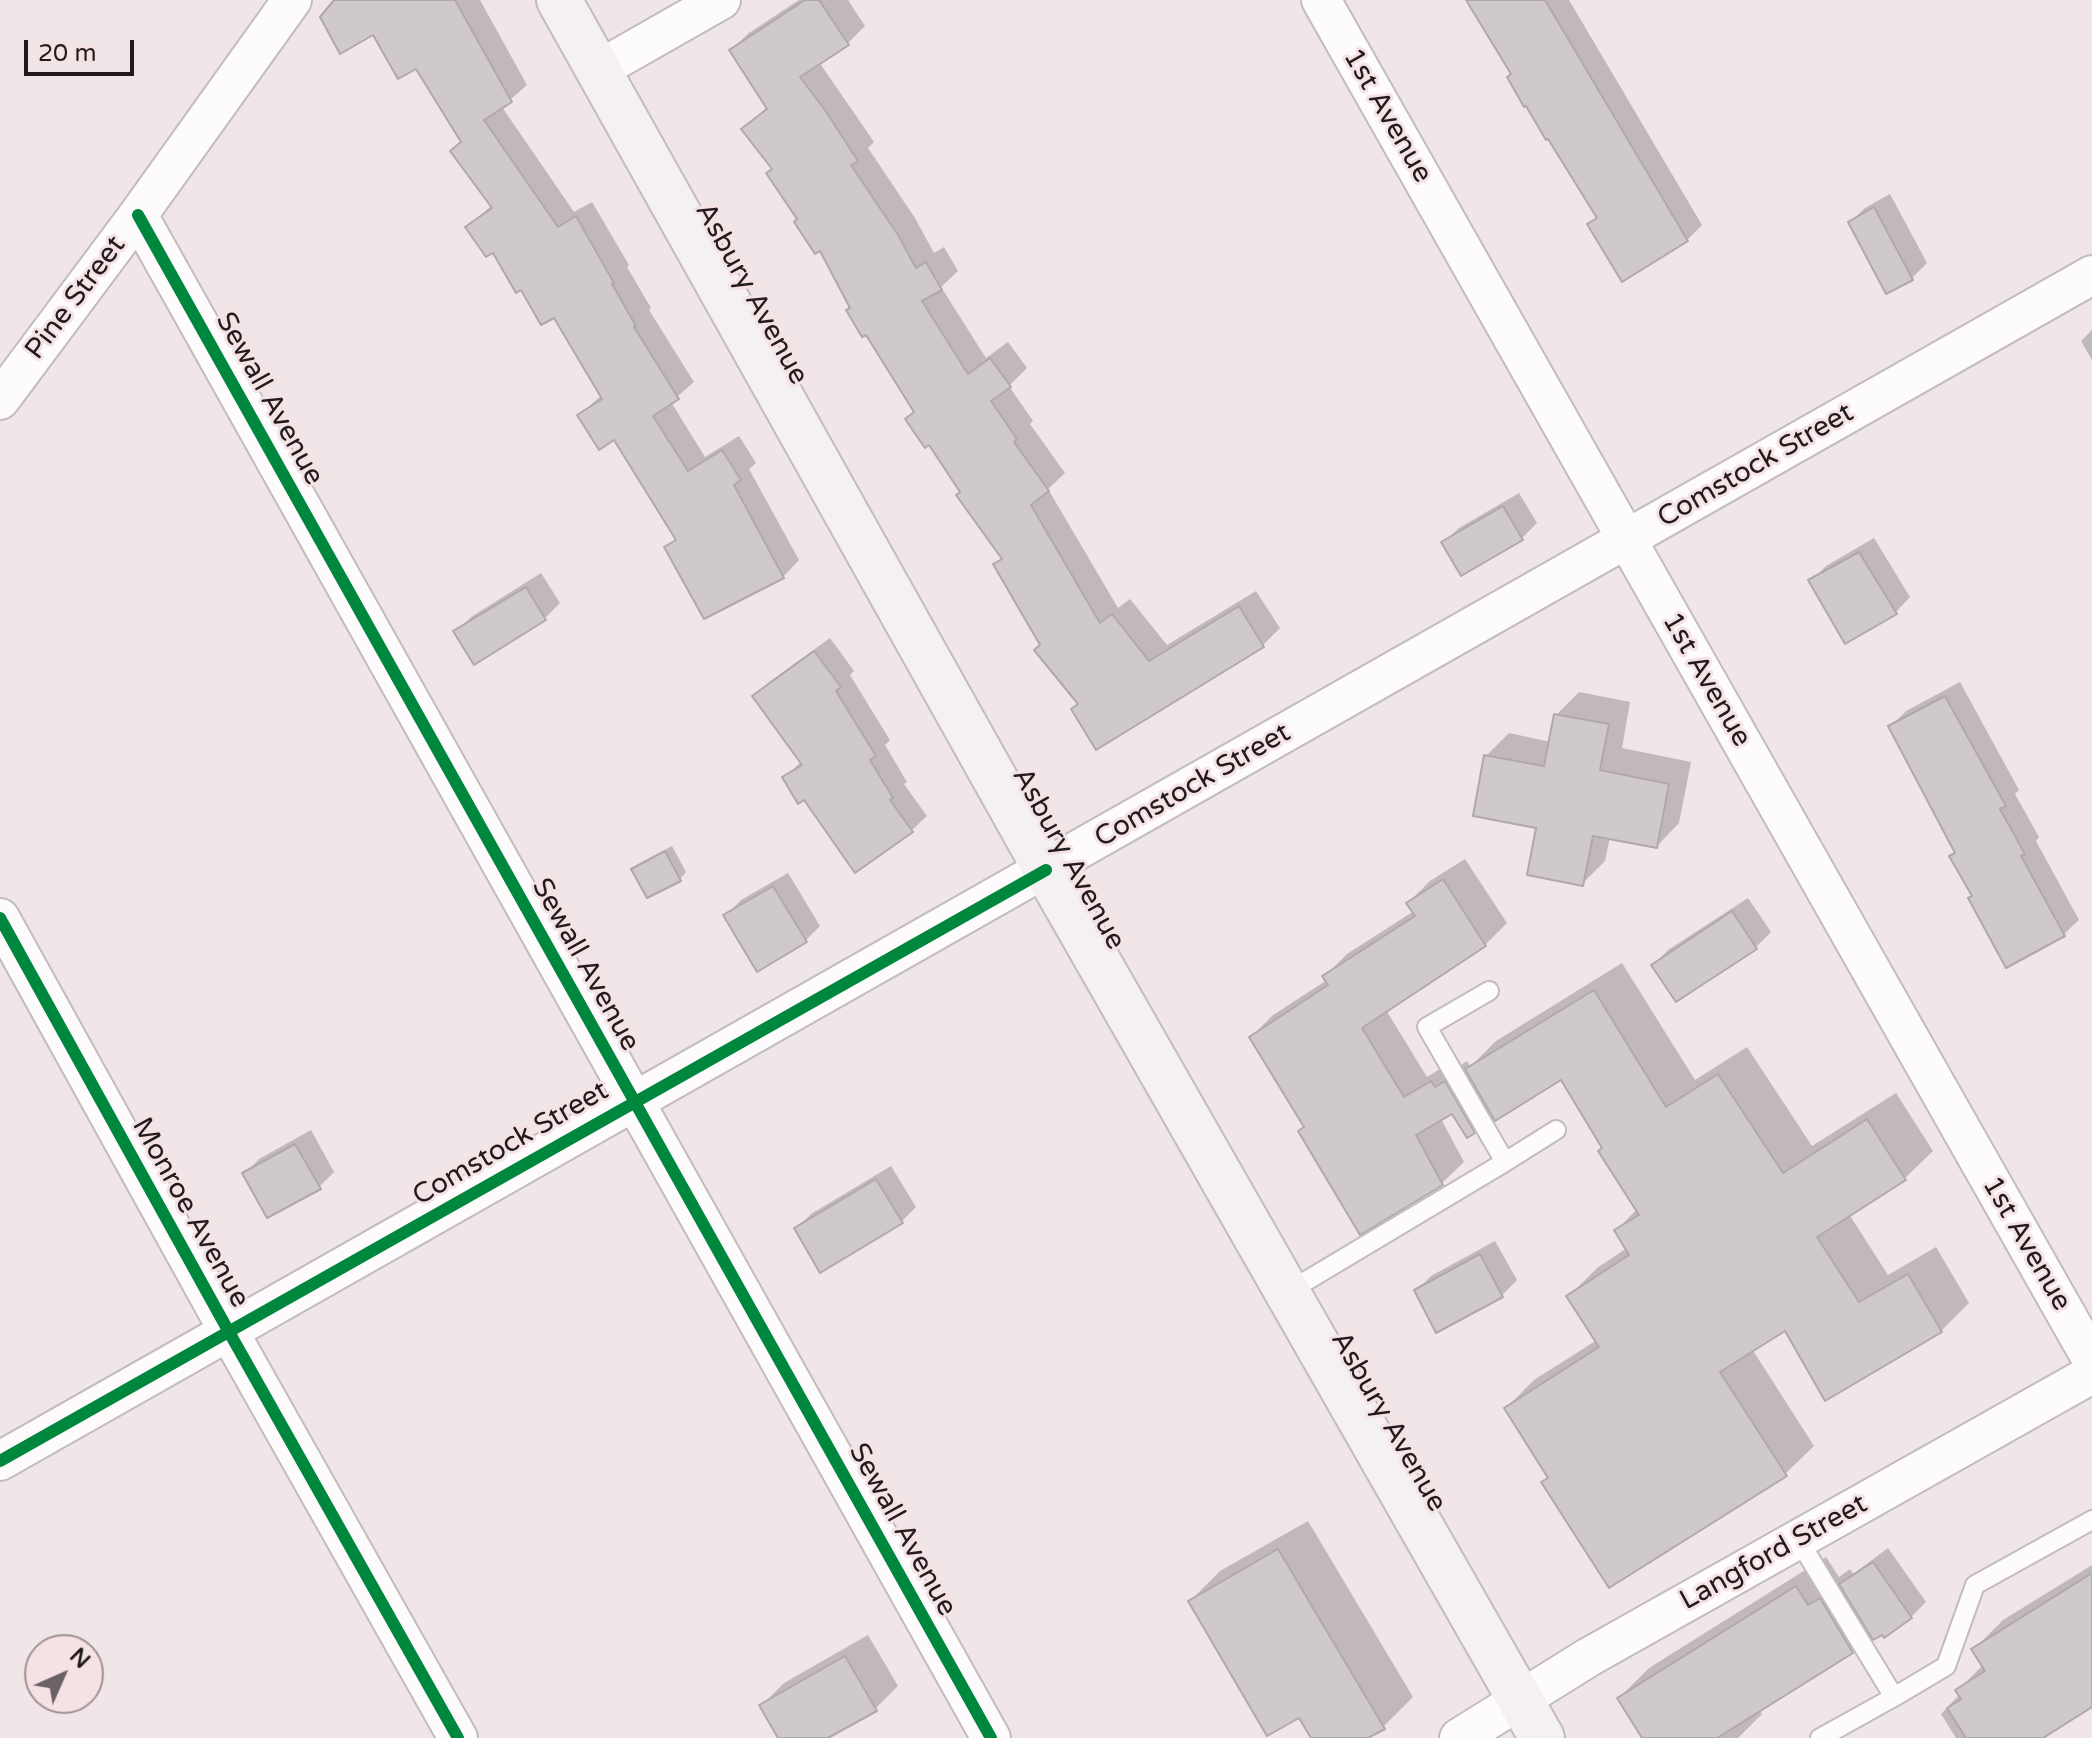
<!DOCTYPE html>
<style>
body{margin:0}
#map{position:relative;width:2092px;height:1738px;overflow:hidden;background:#f0e6e8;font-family:"Varela Round",sans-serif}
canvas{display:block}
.north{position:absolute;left:24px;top:1634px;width:80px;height:80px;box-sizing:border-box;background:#f4e2e5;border:2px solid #a09295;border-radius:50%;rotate:45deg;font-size:22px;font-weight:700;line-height:32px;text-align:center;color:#221b1d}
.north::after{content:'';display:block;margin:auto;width:28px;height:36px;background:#6a6264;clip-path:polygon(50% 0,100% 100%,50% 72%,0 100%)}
.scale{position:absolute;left:24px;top:40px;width:110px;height:36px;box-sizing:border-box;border:4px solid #221b1d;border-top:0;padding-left:10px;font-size:24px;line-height:28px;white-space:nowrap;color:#221b1d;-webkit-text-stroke:6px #f4e2e5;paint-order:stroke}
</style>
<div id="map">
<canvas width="2092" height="1738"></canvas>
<div class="north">N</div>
<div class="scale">20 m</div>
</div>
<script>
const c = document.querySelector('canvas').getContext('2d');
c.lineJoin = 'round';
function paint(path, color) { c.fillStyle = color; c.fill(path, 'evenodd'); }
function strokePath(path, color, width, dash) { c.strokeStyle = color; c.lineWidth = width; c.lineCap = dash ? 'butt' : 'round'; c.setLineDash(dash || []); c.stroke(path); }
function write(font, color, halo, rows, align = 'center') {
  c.font = font + ' "Varela Round",sans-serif'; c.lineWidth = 6; c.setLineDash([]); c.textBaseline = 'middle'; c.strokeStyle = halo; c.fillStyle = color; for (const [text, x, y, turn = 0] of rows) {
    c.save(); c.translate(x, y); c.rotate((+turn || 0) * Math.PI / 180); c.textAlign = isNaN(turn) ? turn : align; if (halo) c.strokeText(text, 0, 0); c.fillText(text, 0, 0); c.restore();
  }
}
paint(new Path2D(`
 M 336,0 L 480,0 L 527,85 L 502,107 L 574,212 L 592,202 L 629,265 L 627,267 L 651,308 L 649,310 L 694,382 L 671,402 L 705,457 L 739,436 L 756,463 L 749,469 L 799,560 L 783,577 L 667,547 L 677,537 L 615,438 L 579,415 L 602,395 L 555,315 L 522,287 L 493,250 L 468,227 L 492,205 L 463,141 L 417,67 Z
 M 799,0 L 848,0 L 865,26 L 848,43 L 819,62 L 874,142 L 868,148 L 915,218 L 934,253 L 944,247 L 958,271 L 941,287 L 986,358 L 1008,342 L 1027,368 L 1009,386 L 1033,421 L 1030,424 L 1065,473 L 1048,489 L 1118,608 L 1130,599 L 1167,645 L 1256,591 L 1280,628 L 1263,645 L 1080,703 L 995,565 L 1003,557 L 852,307 L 820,248 L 799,219 L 774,168 L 744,129 L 768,106 L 731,50 L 749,33 Z
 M 1469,0 L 1569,0 L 1702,225 L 1687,240 L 1590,224 L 1598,216 Z
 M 1890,194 L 1927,263 L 1912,278 L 1887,292 L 1850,222 L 1865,208 Z
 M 2092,330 L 2092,360 L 2081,341 Z
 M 1519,493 L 1537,523 L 1522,538 L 1444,542 L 1459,528 Z
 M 1874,538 L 1910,597 L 1896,612 L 1811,581 L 1826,566 Z
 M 541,573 L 560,603 L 545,618 L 456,632 L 471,617 Z
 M 830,638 L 854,671 L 850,675 L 890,740 L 885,745 L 907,782 L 904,784 L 927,816 L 912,830 L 855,870 L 804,797 L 784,778 L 802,761 L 754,697 L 769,682 Z
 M 1960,682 L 2019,790 L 2015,794 L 2039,837 L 2036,841 L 2079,920 L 2064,934 L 1974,896 L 1952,856 L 1956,852 L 1891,726 L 1906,711 Z
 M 1579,692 L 1630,702 L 1622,748 L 1691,762 L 1679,823 L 1657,846 L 1610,837 L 1605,861 L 1582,884 L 1486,756 L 1509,733 L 1551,742 L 1556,715 Z
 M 672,846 L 686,872 L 680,879 L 634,870 L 640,863 Z
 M 1465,859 L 1507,923 L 1485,945 L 1386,1010 L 1427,1077 L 1454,1060 L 1458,1067 L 1467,1061 L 1470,1067 L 1496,1041 L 1622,963 L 1695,1080 L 1747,1047 L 1812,1146 L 1896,1093 L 1933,1151 L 1904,1179 L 1849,1214 L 1888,1275 L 1936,1247 L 1969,1303 L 1941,1331 L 1785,1328 L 1752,1349 L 1814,1446 L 1785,1474 L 1550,1477 L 1506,1408 L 1534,1380 L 1597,1340 L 1569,1296 L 1597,1268 L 1627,1248 L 1616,1231 L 1637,1209 L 1604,1147 L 1562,1077 L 1493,1112 L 1473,1132 L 1453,1112 L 1441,1119 L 1464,1162 L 1442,1183 L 1306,1126 L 1251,1037 L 1273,1015 L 1327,980 L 1325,976 L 1347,954 L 1414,911 L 1408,903 L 1430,881 Z
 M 788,873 L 820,926 L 805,941 L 726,915 L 741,900 Z
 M 1748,898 L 1771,932 L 1756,947 L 1676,1000 L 1654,965 L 1668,950 Z
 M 311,1130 L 334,1172 L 319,1187 L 245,1174 L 259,1159 Z
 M 891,1166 L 916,1207 L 901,1222 L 796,1229 L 811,1214 Z
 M 1495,1241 L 1517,1280 L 1502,1295 L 1416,1291 L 1431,1276 Z
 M 1308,1521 L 1413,1697 L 1383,1727 L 1364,1738 L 1313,1738 L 1300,1715 L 1190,1601 L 1220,1571 Z
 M 1888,1548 L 1926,1602 L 1911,1617 L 1871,1632 L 1852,1651 L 1759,1709 L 1762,1714 L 1738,1738 L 1645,1738 L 1619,1698 L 1649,1668 L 1826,1557 L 1839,1577 L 1850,1569 L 1853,1574 Z
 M 2092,1565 L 2092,1705 L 2039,1738 L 1956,1738 L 1941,1714 L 1960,1694 L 1958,1690 L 1983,1665 L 1974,1649 L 2003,1620 Z
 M 868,1635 L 898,1686 L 875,1709 L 824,1738 L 780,1738 L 762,1705 L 784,1683 Z`), '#0003');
const building = new Path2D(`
 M 334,0 L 455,0 L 512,102 L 484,120 L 558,227 L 576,216 L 614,283 L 612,284 L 636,326 L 634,327 L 679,399 L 653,416 L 688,471 L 722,450 L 741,480 L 734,485 L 784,578 L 704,619 L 664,547 L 676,540 L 614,440 L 599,450 L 577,415 L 602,399 L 554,318 L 541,325 L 521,290 L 516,293 L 493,253 L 486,257 L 465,227 L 492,208 L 450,151 L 461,142 L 416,69 L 398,79 L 373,35 L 340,54 L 320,17 Z
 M 805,0 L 819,0 L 849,45 L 800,77 L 825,110 L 858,161 L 851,165 L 898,235 L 916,268 L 926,262 L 942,290 L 922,301 L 968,374 L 990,358 L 1011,387 L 991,401 L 1017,439 L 1014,442 L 1049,491 L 1031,505 L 1100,623 L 1112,614 L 1149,661 L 1239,606 L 1264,647 L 1096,750 L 1071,709 L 1078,704 L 1034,650 L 1040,645 L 993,564 L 1002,559 L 956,495 L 960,492 L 929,445 L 925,448 L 905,419 L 914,412 L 866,335 L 862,337 L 846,310 L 850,308 L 820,251 L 815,254 L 794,222 L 797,219 L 766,173 L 772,169 L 741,129 L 767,109 L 729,50 Z
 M 1466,0 L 1545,0 L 1688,241 L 1622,282 L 1587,224 L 1597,218 L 1548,139 L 1546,140 L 1526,106 L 1524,107 L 1507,77 L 1511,74 Z
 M 1874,207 L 1913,280 L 1886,294 L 1848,222 Z
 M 1503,506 L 1523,540 L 1461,576 L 1441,542 Z
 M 1859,552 L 1897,614 L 1845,644 L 1808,580 Z
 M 526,587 L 546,620 L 474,665 L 453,631 Z
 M 814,651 L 841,687 L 836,691 L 876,756 L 870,760 L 893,798 L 890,800 L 913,832 L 855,873 L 804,800 L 798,804 L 782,777 L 802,765 L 752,696 Z
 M 1945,696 L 2006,806 L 2000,809 L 2025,854 L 2021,856 L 2065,936 L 2006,968 L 1968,898 L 1972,896 L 1949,856 L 1955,853 L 1888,726 Z
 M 1554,714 L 1609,724 L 1600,770 L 1669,784 L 1657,848 L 1593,836 L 1583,886 L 1527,875 L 1536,828 L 1473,816 L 1484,755 L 1544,766 Z
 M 665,851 L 681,881 L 647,898 L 631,869 Z
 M 1443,879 L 1486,946 L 1362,1028 L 1404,1097 L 1431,1081 L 1435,1087 L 1445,1081 L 1475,1133 L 1467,1138 L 1452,1114 L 1416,1135 L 1443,1185 L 1360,1235 L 1298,1131 L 1304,1127 L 1249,1037 L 1328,985 L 1322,976 L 1415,916 L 1406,903 Z
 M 773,886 L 807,942 L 757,972 L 723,915 Z
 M 1732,911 L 1757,949 L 1676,1002 L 1651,965 Z
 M 1594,990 L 1666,1107 L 1718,1074 L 1783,1173 L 1867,1119 L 1906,1180 L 1817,1237 L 1859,1302 L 1908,1274 L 1942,1332 L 1825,1401 L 1785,1331 L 1720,1372 L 1787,1476 L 1609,1588 L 1541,1482 L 1548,1478 L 1504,1408 L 1599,1347 L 1566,1296 L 1629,1255 L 1614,1230 L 1639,1215 L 1598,1151 L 1602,1148 L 1561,1080 L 1495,1121 L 1465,1069 Z
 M 295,1144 L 321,1189 L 267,1218 L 242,1173 Z
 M 876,1179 L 903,1223 L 820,1273 L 794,1228 Z
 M 1480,1254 L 1503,1297 L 1436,1333 L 1414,1290 Z
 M 1278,1549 L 1385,1729 L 1368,1738 L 1311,1738 L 1299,1718 L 1267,1736 L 1188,1601 Z
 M 1873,1562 L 1912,1618 L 1884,1638 L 1882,1635 L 1873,1640 L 1839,1584 Z
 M 2092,1573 L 2092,1707 L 2043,1738 L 1966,1738 L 1947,1708 L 1961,1699 L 1955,1690 L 1985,1671 L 1971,1649 Z
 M 1796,1586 L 1808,1605 L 1820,1598 L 1853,1653 L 1717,1738 L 1642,1738 L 1617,1698 Z
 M 845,1656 L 877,1711 L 828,1738 L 778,1738 L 759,1705 Z`);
paint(building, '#d0c9ca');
strokePath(building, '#b0a8aa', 2);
const lane = new Path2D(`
 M 1505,1162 L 1556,1130
 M 1286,1293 L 1505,1162 L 1427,1027 L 1489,991
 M 1798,1539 L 1894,1697 L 1946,1666 L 1975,1585 L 2092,1520
 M 1820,1738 L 1894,1697`);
const street = new Path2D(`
 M 1321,0 L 2092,1360
 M 598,70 L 721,0
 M 138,215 L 991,1738
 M 0,400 L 138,215 L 292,0
 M 0,918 L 229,1332 L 458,1738
 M 0,1461 L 2092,275
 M 1459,1738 L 1589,1657 L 2092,1374`);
const secondary = new Path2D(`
 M 559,0 L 1046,870 L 1542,1738`);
strokePath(lane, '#c3bcbe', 22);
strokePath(street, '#c3bcbe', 42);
strokePath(secondary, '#c3bcbe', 48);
strokePath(lane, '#fdfbfc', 18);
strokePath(street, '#fdfbfc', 38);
strokePath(secondary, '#f5f0f1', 44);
strokePath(new Path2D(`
 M 138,215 L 991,1738
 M 0,918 L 229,1332 L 458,1738
 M 0,1461 L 1046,870`), '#00873e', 12);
write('28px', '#221b1d', '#f4e2e5', [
 ["1st Avenue",1387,116,60],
 ["Asbury Avenue",751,294,61],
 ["Pine Street",76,298,-53],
 ["Sewall Avenue",269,399,61],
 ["Comstock Street",1756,466,-30],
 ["1st Avenue",1706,680,60],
 ["Comstock Street",1193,786,-30],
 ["Asbury Avenue",1068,859,61],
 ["Sewall Avenue",585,965,61],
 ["Comstock Street",511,1144,-30],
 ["Monroe Avenue",190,1213,61],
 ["1st Avenue",2026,1244,60],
 ["Asbury Avenue",1388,1422,60],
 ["Sewall Avenue",902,1530,61],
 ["Langford Street",1774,1553,-29]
]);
</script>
